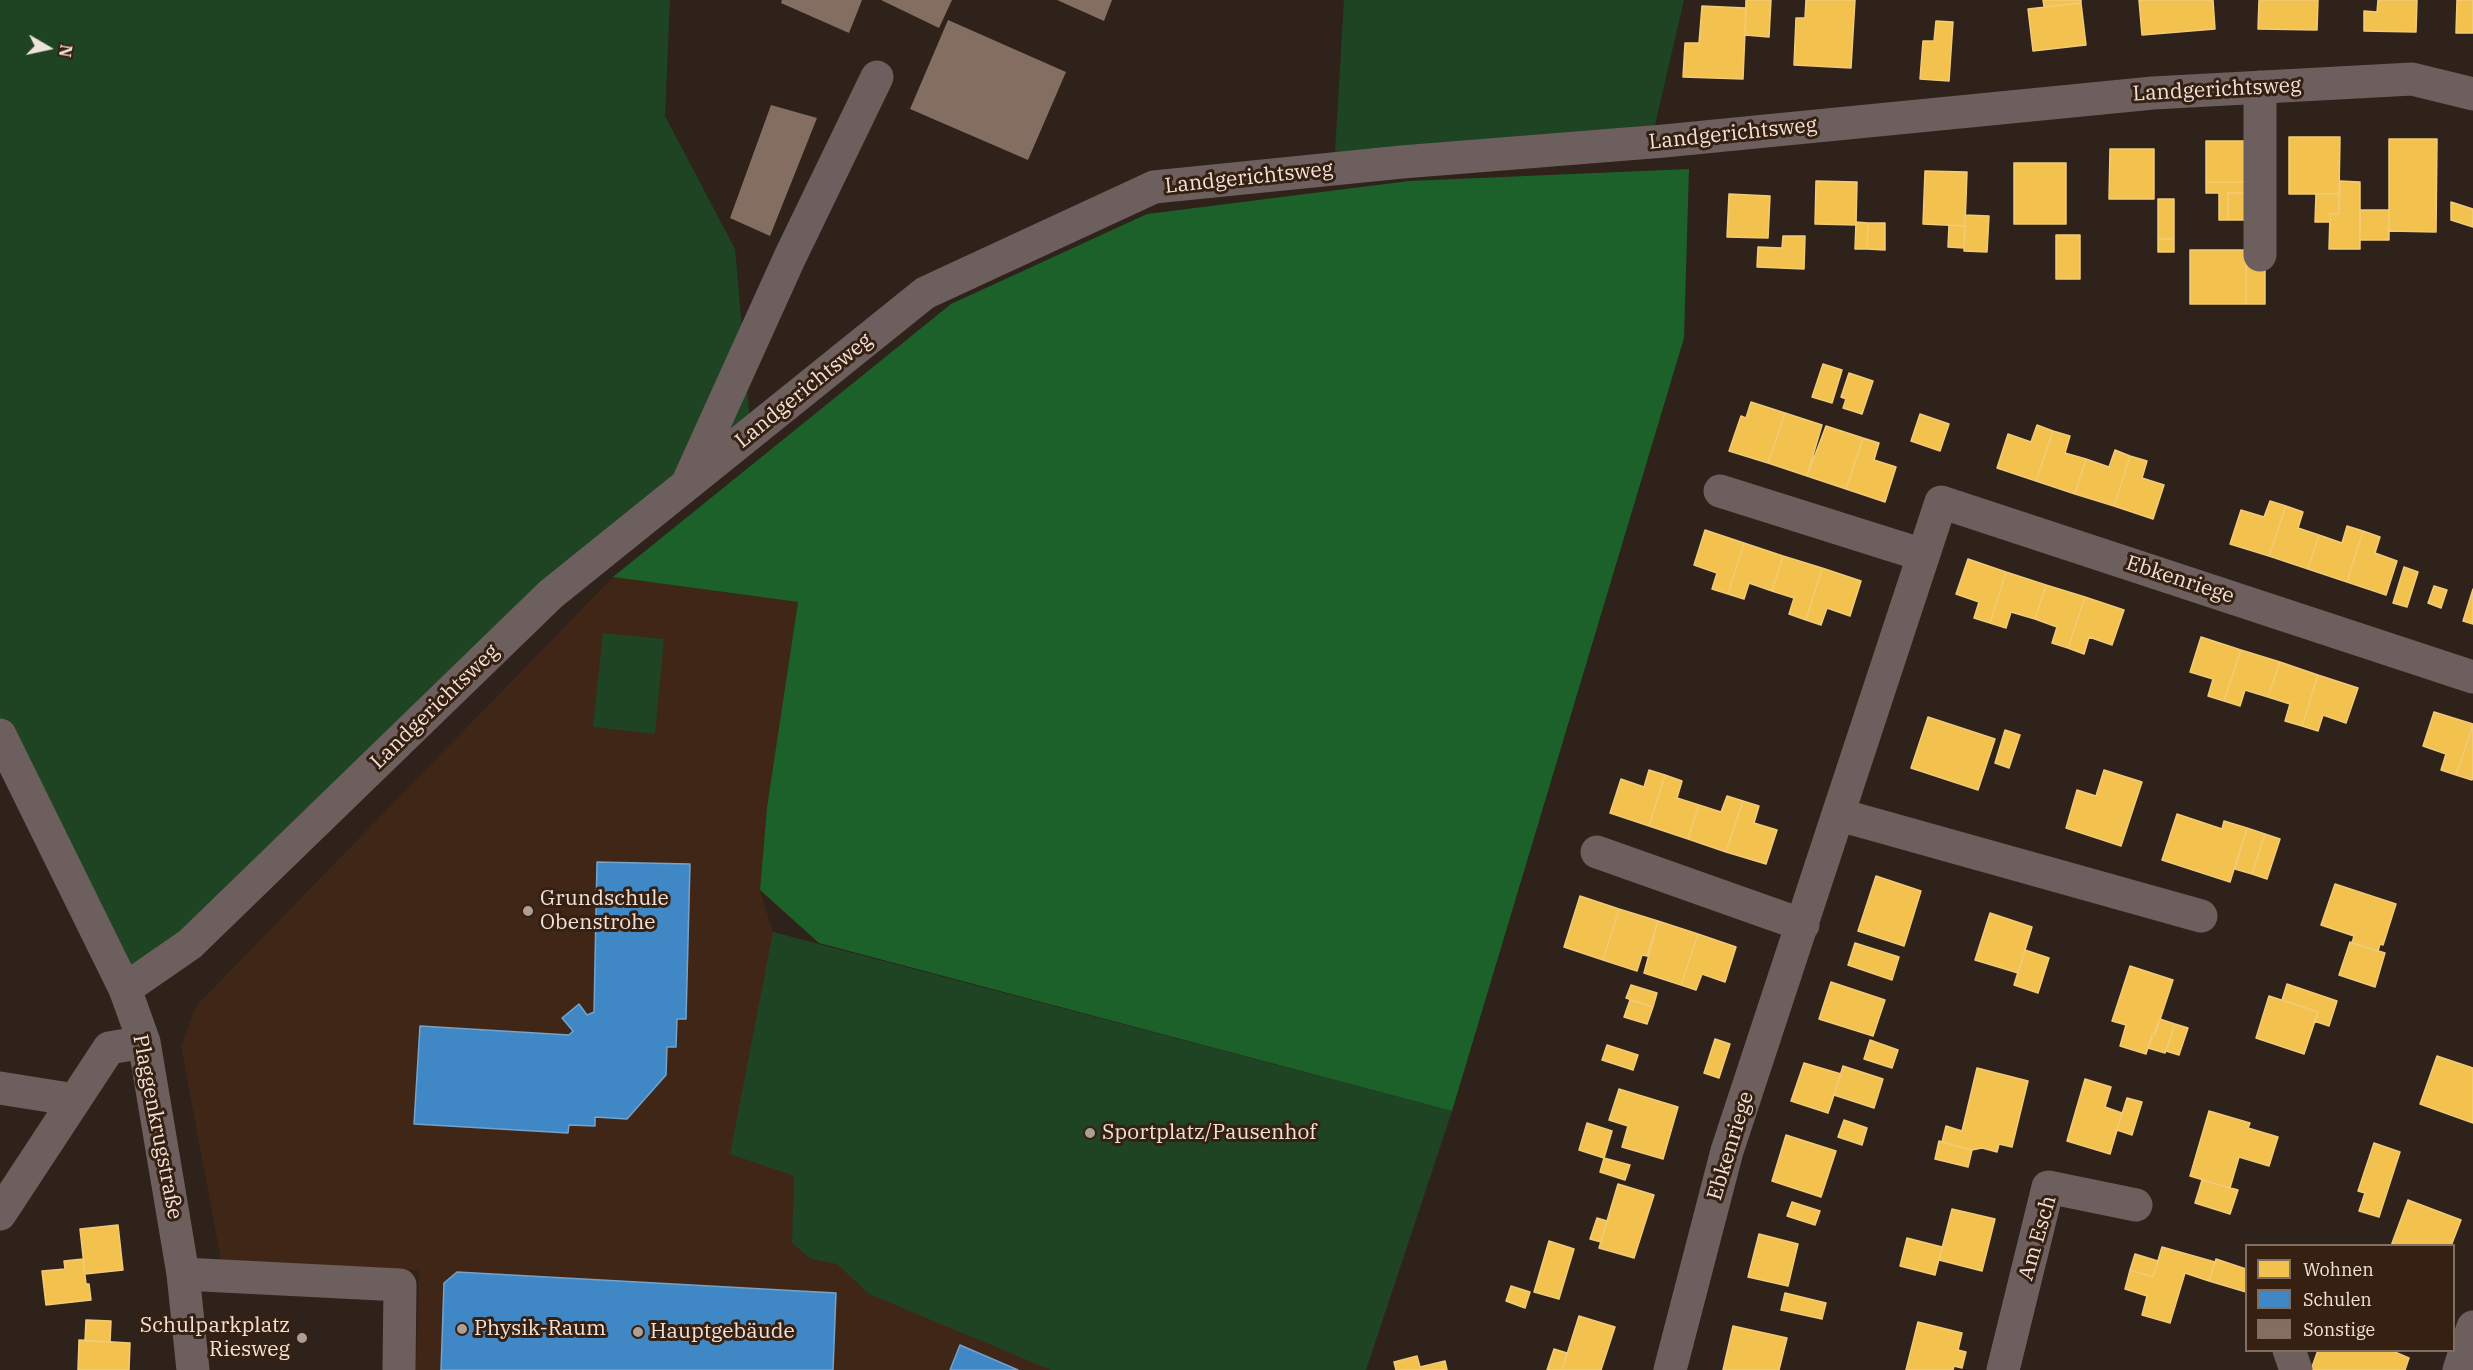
<!DOCTYPE html>
<meta charset="utf-8">
<style>
body{margin:0}
#map{position:relative;width:2473px;height:1370px;overflow:hidden;background:#2e221a;font-family:"IBM Plex Serif",serif}
canvas{display:block}
.legend{position:absolute;left:2245px;top:1244px;width:210px;height:108px;box-sizing:border-box;background:#362012;border:2px solid #816e62;margin:0;padding:8px 10px;list-style:none;font-size:18px;color:#f1e2d9}
.legend li{display:flex;align-items:center;gap:12px;height:30px}
.legend b{width:30px;border:2px solid #816e62}
.north{position:absolute;left:18px;top:18px;width:60px;height:60px;-webkit-text-stroke:4px #362012;paint-order:stroke;rotate:99deg;font-size:16px;font-weight:700;line-height:24px;text-align:center;color:#f1e2d9}
.north::after{content:'';display:block;margin:auto;width:21px;height:27px;background:#f1e2d9;clip-path:polygon(50% 0,100% 100%,50% 72%,0 100%)}
</style>
<div id="map">
<canvas width="2473" height="1370"></canvas>
<ul class="legend">
<li><b style="height:16px;background:#f2c14e"></b>Wohnen</li>
<li><b style="height:16px;background:#3f88c5"></b>Schulen</li>
<li><b style="height:16px;background:#846e61"></b>Sonstige</li>
</ul>
<div class="north">N</div>
</div>
<script>
const c = document.querySelector('canvas').getContext('2d');
c.lineJoin = 'round';
function paint(path, color) { c.fillStyle = color; c.fill(path, 'evenodd'); }
function strokePath(path, color, width, dash) { c.strokeStyle = color; c.lineWidth = width; c.lineCap = dash ? 'butt' : 'round'; c.setLineDash(dash || []); c.stroke(path); }
function write(font, color, halo, rows, align = 'center') {
  c.font = font + ' "IBM Plex Serif",serif'; c.lineWidth = 6; c.setLineDash([]); c.textBaseline = 'middle'; c.strokeStyle = halo; c.fillStyle = color; for (const [text, x, y, turn = 0] of rows) {
    c.save(); c.translate(x, y); c.rotate((+turn || 0) * Math.PI / 180); c.textAlign = isNaN(turn) ? turn : align; if (halo) c.strokeText(text, 0, 0); c.fillText(text, 0, 0); c.restore();
  }
}
paint(new Path2D(`
 M 613,577 L 798,602 L 767,807 L 760,890 L 773,932 L 1452,1111 L 1366,1370 L 416,1370 L 419,1271 L 221,1260 L 181,1046 L 196,1006 Z`), '#402616');
paint(new Path2D(`
 M 0,0 L 670,0 L 665,116 L 735,249 L 751,433 L 125,989 L 0,735 Z
 M 1344,0 L 1684,0 L 1655,125 L 1334,169 Z
 M 603,633 L 664,639 L 655,734 L 593,727 Z
 M 773,932 L 1452,1111 L 1366,1370 L 1051,1370 L 869,1294 L 837,1264 L 811,1259 L 792,1243 L 794,1176 L 730,1154 Z`), '#1e4423');
paint(new Path2D(`
 M 1689,169 L 1684,338 L 1452,1111 L 819,943 L 760,890 L 767,807 L 798,602 L 613,577 L 951,304 L 1147,214 L 1409,181 Z`), '#1c612a');
const homes = new Path2D(`
 M 1746,0 L 1771,0 L 1769,37 L 1745,35 Z
 M 1806,0 L 1855,0 L 1851,68 L 1794,65 L 1796,18 L 1805,18 Z
 M 2043,0 L 2081,0 L 2081,3 L 2044,7 Z
 M 2139,0 L 2213,0 L 2215,29 L 2142,35 Z
 M 2259,0 L 2318,0 L 2317,30 L 2258,29 Z
 M 2378,0 L 2417,0 L 2416,32 L 2364,31 L 2364,11 L 2377,12 Z
 M 2457,0 L 2473,0 L 2473,33 L 2456,33 Z
 M 2081,3 L 2086,45 L 2033,51 L 2028,9 Z
 M 1702,6 L 1746,8 L 1743,79 L 1683,77 L 1685,43 L 1699,43 Z
 M 1936,21 L 1953,22 L 1949,81 L 1920,79 L 1923,41 L 1934,41 Z
 M 2289,137 L 2340,137 L 2339,194 L 2289,194 Z
 M 2389,139 L 2437,139 L 2436,232 L 2389,231 Z
 M 2206,141 L 2248,141 L 2247,182 L 2206,182 Z
 M 2110,149 L 2154,149 L 2154,199 L 2109,199 Z
 M 2014,163 L 2066,163 L 2066,224 L 2014,224 Z
 M 1925,171 L 1967,172 L 1965,226 L 1923,224 Z
 M 1816,181 L 1857,182 L 1856,225 L 1815,224 Z
 M 2340,181 L 2360,182 L 2360,249 L 2329,249 L 2330,214 L 2339,214 Z
 M 2206,182 L 2247,182 L 2248,193 L 2228,193 L 2228,220 L 2219,220 L 2219,193 L 2206,193 Z
 M 2228,193 L 2248,193 L 2247,220 L 2228,220 Z
 M 1729,194 L 1770,196 L 1768,238 L 1727,237 Z
 M 2316,194 L 2339,194 L 2339,214 L 2330,214 L 2330,222 L 2315,222 Z
 M 2158,199 L 2174,199 L 2174,239 L 2158,239 Z
 M 2451,202 L 2473,209 L 2473,227 L 2451,220 Z
 M 2360,210 L 2389,210 L 2389,240 L 2360,240 Z
 M 1965,215 L 1989,216 L 1987,252 L 1964,251 Z
 M 1856,222 L 1868,223 L 1867,249 L 1855,249 Z
 M 1868,223 L 1885,223 L 1885,250 L 1867,249 Z
 M 1949,225 L 1965,226 L 1964,248 L 1948,247 Z
 M 2056,235 L 2080,235 L 2080,279 L 2056,279 Z
 M 1783,236 L 1805,236 L 1804,269 L 1757,267 L 1758,247 L 1782,248 Z
 M 2158,239 L 2174,239 L 2174,252 L 2158,252 Z
 M 2190,250 L 2246,250 L 2246,304 L 2190,304 Z
 M 2246,261 L 2265,261 L 2265,304 L 2246,304 Z
 M 1823,364 L 1842,370 L 1832,403 L 1812,397 Z
 M 1849,373 L 1873,381 L 1862,414 L 1843,408 L 1846,399 L 1841,397 Z
 M 1751,402 L 1785,413 L 1768,463 L 1729,451 L 1741,416 L 1746,418 Z
 M 1785,413 L 1822,425 L 1807,476 L 1768,463 Z
 M 1920,414 L 1949,424 L 1940,451 L 1911,441 Z
 M 2037,425 L 2053,431 L 2036,481 L 1997,468 L 2008,434 L 2031,442 Z
 M 1826,426 L 1863,438 L 1846,489 L 1807,476 Z
 M 2053,431 L 2070,436 L 2065,453 L 2086,459 L 2075,494 L 2036,481 Z
 M 1863,438 L 1879,443 L 1874,460 L 1896,467 L 1885,502 L 1846,489 Z
 M 2115,450 L 2130,456 L 2114,506 L 2075,494 L 2086,459 L 2109,467 Z
 M 2130,456 L 2147,461 L 2142,478 L 2164,485 L 2153,519 L 2114,506 Z
 M 2270,501 L 2286,506 L 2269,556 L 2230,544 L 2241,510 L 2264,517 Z
 M 2286,506 L 2303,512 L 2298,528 L 2319,535 L 2308,569 L 2269,556 Z
 M 2347,526 L 2363,531 L 2347,582 L 2308,569 L 2319,535 L 2342,543 Z
 M 1705,530 L 1744,543 L 1728,594 L 1712,589 L 1717,573 L 1694,565 Z
 M 2363,531 L 2380,537 L 2375,553 L 2397,561 L 2386,595 L 2347,582 Z
 M 1744,543 L 1783,556 L 1772,591 L 1749,583 L 1744,599 L 1728,594 Z
 M 1783,556 L 1822,568 L 1806,620 L 1789,614 L 1794,598 L 1772,591 Z
 M 1968,559 L 2006,572 L 1990,623 L 1974,618 L 1979,602 L 1956,594 Z
 M 2404,567 L 2418,572 L 2407,607 L 2393,603 Z
 M 1822,568 L 1861,581 L 1850,616 L 1827,608 L 1821,625 L 1806,620 Z
 M 2006,572 L 2046,585 L 2035,619 L 2011,612 L 2006,628 L 1990,623 Z
 M 2046,585 L 2085,597 L 2068,648 L 2052,643 L 2057,627 L 2035,619 Z
 M 2434,586 L 2447,590 L 2441,608 L 2428,603 Z
 M 2473,589 L 2473,624 L 2463,621 Z
 M 2085,597 L 2124,610 L 2112,645 L 2089,637 L 2084,654 L 2068,648 Z
 M 2201,637 L 2241,650 L 2224,701 L 2208,696 L 2213,679 L 2190,672 Z
 M 2241,650 L 2280,662 L 2268,697 L 2245,690 L 2240,706 L 2224,701 Z
 M 2280,662 L 2318,675 L 2302,726 L 2285,721 L 2290,704 L 2268,697 Z
 M 2318,675 L 2358,688 L 2346,723 L 2323,715 L 2318,731 L 2302,726 Z
 M 2434,712 L 2473,724 L 2456,775 L 2441,770 L 2446,754 L 2423,746 Z
 M 1928,717 L 1995,739 L 1978,790 L 1911,768 Z
 M 2473,725 L 2473,778 L 2472,780 L 2456,775 Z
 M 2005,730 L 2020,735 L 2009,768 L 1995,763 Z
 M 1649,770 L 1665,775 L 1649,826 L 1610,813 L 1621,779 L 1644,787 Z
 M 2104,770 L 2142,782 L 2121,846 L 2066,828 L 2077,790 L 2096,796 Z
 M 1665,775 L 1682,781 L 1677,798 L 1699,805 L 1688,839 L 1649,826 Z
 M 1727,796 L 1743,801 L 1726,852 L 1688,839 L 1699,805 L 1721,812 Z
 M 1743,801 L 1759,806 L 1754,823 L 1777,830 L 1766,864 L 1726,852 Z
 M 2177,814 L 2222,829 L 2224,821 L 2247,828 L 2230,882 L 2162,860 Z
 M 2247,828 L 2265,834 L 2252,874 L 2235,869 Z
 M 2265,834 L 2280,839 L 2267,879 L 2252,874 Z
 M 1876,876 L 1921,891 L 1904,946 L 1858,931 Z
 M 2335,884 L 2396,904 L 2383,945 L 2380,944 L 2378,951 L 2352,943 L 2354,936 L 2321,925 Z
 M 1580,896 L 1619,909 L 1603,960 L 1564,947 Z
 M 1619,909 L 1658,921 L 1647,956 L 1642,955 L 1637,971 L 1603,960 Z
 M 1990,913 L 2032,927 L 2018,973 L 1975,960 Z
 M 1658,921 L 1698,934 L 1681,985 L 1644,973 Z
 M 1698,934 L 1736,947 L 1725,982 L 1702,974 L 1696,990 L 1681,985 Z
 M 2350,942 L 2385,953 L 2375,987 L 2339,975 Z
 M 1855,943 L 1899,957 L 1892,980 L 1848,965 Z
 M 2025,950 L 2049,958 L 2038,993 L 2014,985 Z
 M 2130,966 L 2173,980 L 2155,1035 L 2152,1034 L 2146,1054 L 2120,1046 L 2126,1025 L 2112,1021 Z
 M 1831,982 L 1885,1000 L 1873,1036 L 1819,1019 Z
 M 2287,984 L 2337,1001 L 2329,1026 L 2314,1021 L 2318,1012 L 2282,1000 Z
 M 1631,985 L 1657,993 L 1653,1007 L 1626,998 Z
 M 2269,996 L 2318,1012 L 2304,1054 L 2256,1038 Z
 M 1630,1000 L 1653,1007 L 1647,1024 L 1624,1017 Z
 M 2160,1019 L 2175,1024 L 2165,1053 L 2148,1048 Z
 M 2175,1024 L 2188,1028 L 2179,1055 L 2166,1051 Z
 M 1715,1039 L 1730,1044 L 1719,1078 L 1704,1073 Z
 M 1870,1040 L 1898,1050 L 1892,1068 L 1864,1059 Z
 M 1607,1045 L 1638,1055 L 1633,1070 L 1602,1060 Z
 M 2437,1056 L 2473,1068 L 2473,1123 L 2420,1104 Z
 M 1804,1063 L 1841,1074 L 1828,1113 L 1791,1101 Z
 M 1843,1066 L 1883,1079 L 1874,1108 L 1834,1095 Z
 M 1977,1068 L 2028,1081 L 2012,1147 L 1999,1144 L 1997,1152 L 1982,1148 L 1972,1150 L 1942,1142 L 1946,1126 L 1962,1131 Z
 M 2085,1079 L 2111,1087 L 2105,1107 L 2122,1113 L 2110,1154 L 2067,1141 Z
 M 1619,1089 L 1678,1107 L 1663,1159 L 1622,1147 L 1628,1126 L 1609,1120 Z
 M 2127,1098 L 2142,1102 L 2132,1135 L 2117,1130 Z
 M 2209,1111 L 2250,1123 L 2248,1128 L 2278,1137 L 2269,1166 L 2239,1157 L 2230,1188 L 2190,1176 Z
 M 1844,1120 L 1867,1128 L 1862,1145 L 1838,1137 Z
 M 1587,1123 L 1612,1131 L 1604,1158 L 1579,1150 Z
 M 1786,1135 L 1836,1151 L 1821,1197 L 1772,1181 Z
 M 1939,1141 L 1972,1150 L 1968,1167 L 1935,1159 Z
 M 2374,1143 L 2400,1152 L 2379,1217 L 2359,1211 L 2365,1193 L 2358,1191 Z
 M 1604,1158 L 1630,1165 L 1625,1180 L 1600,1172 Z
 M 2202,1180 L 2238,1190 L 2230,1214 L 2195,1203 Z
 M 1618,1184 L 1654,1195 L 1634,1258 L 1599,1248 Z
 M 2408,1200 L 2461,1220 L 2451,1246 L 2391,1246 Z
 M 1792,1202 L 1820,1211 L 1815,1225 L 1787,1216 Z
 M 1952,1209 L 1995,1219 L 1982,1271 L 1939,1260 Z
 M 1597,1218 L 1607,1221 L 1601,1242 L 1590,1239 Z
 M 118,1225 L 123,1270 L 85,1274 L 80,1229 Z
 M 1759,1234 L 1798,1244 L 1788,1286 L 1748,1277 Z
 M 1907,1238 L 1942,1247 L 1935,1275 L 1900,1266 Z
 M 1549,1241 L 1574,1249 L 1559,1299 L 1534,1292 Z
 M 2162,1247 L 2215,1262 L 2209,1281 L 2185,1273 L 2170,1323 L 2142,1315 L 2147,1296 L 2125,1289 L 2130,1270 L 2153,1277 Z
 M 2135,1254 L 2158,1261 L 2153,1277 L 2130,1270 Z
 M 83,1259 L 86,1284 L 89,1284 L 91,1300 L 46,1305 L 42,1271 L 65,1269 L 64,1261 Z
 M 2216,1259 L 2246,1269 L 2246,1292 L 2209,1281 Z
 M 1511,1286 L 1530,1292 L 1525,1308 L 1506,1301 Z
 M 1785,1293 L 1826,1303 L 1822,1319 L 1781,1310 Z
 M 1579,1316 L 1615,1327 L 1601,1370 L 1562,1370 Z
 M 86,1320 L 111,1321 L 110,1342 L 85,1341 Z
 M 1918,1322 L 1962,1333 L 1958,1350 L 1966,1352 L 1962,1368 L 1954,1366 L 1953,1370 L 1906,1370 Z
 M 1733,1326 L 1787,1338 L 1779,1370 L 1723,1370 Z
 M 79,1340 L 130,1343 L 129,1370 L 78,1370 Z
 M 1554,1349 L 1567,1353 L 1562,1370 L 1547,1370 Z
 M 2318,1350 L 2390,1350 L 2409,1358 L 2405,1370 L 2311,1370 Z
 M 1417,1356 L 1420,1367 L 1445,1361 L 1447,1370 L 1396,1370 L 1394,1362 Z`);
paint(homes, '#f2c14e');
strokePath(homes, '#f2cb78', 1.5);
const schools = new Path2D(`
 M 597,862 L 690,864 L 686,1019 L 677,1019 L 676,1047 L 667,1047 L 666,1075 L 627,1119 L 595,1117 L 595,1126 L 569,1125 L 568,1133 L 414,1124 L 420,1026 L 569,1035 L 573,1031 L 562,1018 L 579,1004 L 587,1015 L 594,1012 Z
 M 457,1272 L 836,1293 L 833,1370 L 441,1370 L 444,1283 Z
 M 960,1345 L 1018,1370 L 950,1370 Z`);
paint(schools, '#3f88c5');
strokePath(schools, '#74a3cb', 1.5);
paint(new Path2D(`
 M 782,0 L 862,0 L 849,33 L 781,3 Z
 M 881,0 L 952,0 L 939,28 Z
 M 1057,0 L 1112,0 L 1104,21 Z
 M 948,20 L 1066,72 L 1028,160 L 910,109 Z
 M 771,105 L 817,118 L 770,236 L 730,218 Z`), '#846e61');
strokePath(new Path2D(`
 M 2260,87 L 2260,255
 M 689,480 L 790,257 L 877,77
 M 1720,491 L 1923,555
 M 0,735 L 125,989 L 144,1042 L 183,1274 L 193,1370
 M 1840,815 L 2201,916
 M 1597,852 L 1803,925
 M 125,989 L 190,944 L 551,594 L 925,293 L 1154,187 L 1402,162 L 1664,141 L 2153,93 L 2412,79 L 2473,94
 M 0,1088 L 75,1100
 M 0,1214 L 109,1048 L 144,1042
 M 183,1274 L 400,1285 L 399,1370
 M 2289,1350 L 2296,1370
 M 1670,1370 L 1727,1151 L 1941,502 L 2473,677
 M 2003,1370 L 2048,1187 L 2136,1205
 M 2459,1370 L 2473,1327`), '#6d5f5d', 33);
for (const [x, y, r, color] of [
 [528,911,6,"#ad9f96"],
 [1090,1133,6,"#ad9f96"],
 [462,1329,6,"#ad9f96"],
 [638,1332,6,"#ad9f96"],
 [302,1338,6,"#ad9f96"]
]) { const dot = new Path2D(); dot.arc(x, y, r, 0, 2 * Math.PI); c.fillStyle = color; c.fill(dot); strokePath(dot, '#362012', 2); }
write('21px', '#f1e2d9', '#362012', [
 ["Landgerichtsweg",2217,90,-3],
 ["Landgerichtsweg",1733,134,-6],
 ["Landgerichtsweg",1249,178,-6],
 ["Landgerichtsweg",804,391,-39],
 ["Ebkenriege",2180,580,18],
 ["Landgerichtsweg",435,707,-44],
 ["Plaggenkrugstraße",157,1127,79],
 ["Ebkenriege",1731,1146,-73],
 ["Am Esch",2038,1238,-74]
]);
write('21px', '#f1e2d9', '#362012', [
 ["Grundschule",540,899],
 ["Obenstrohe",540,923],
 ["Sportplatz/Pausenhof",1102,1133],
 ["Schulparkplatz",290,1326,"right"],
 ["Riesweg",290,1350,"right"],
 ["Physik-Raum",474,1329],
 ["Hauptgebäude",650,1332]
], 'left');
</script>
